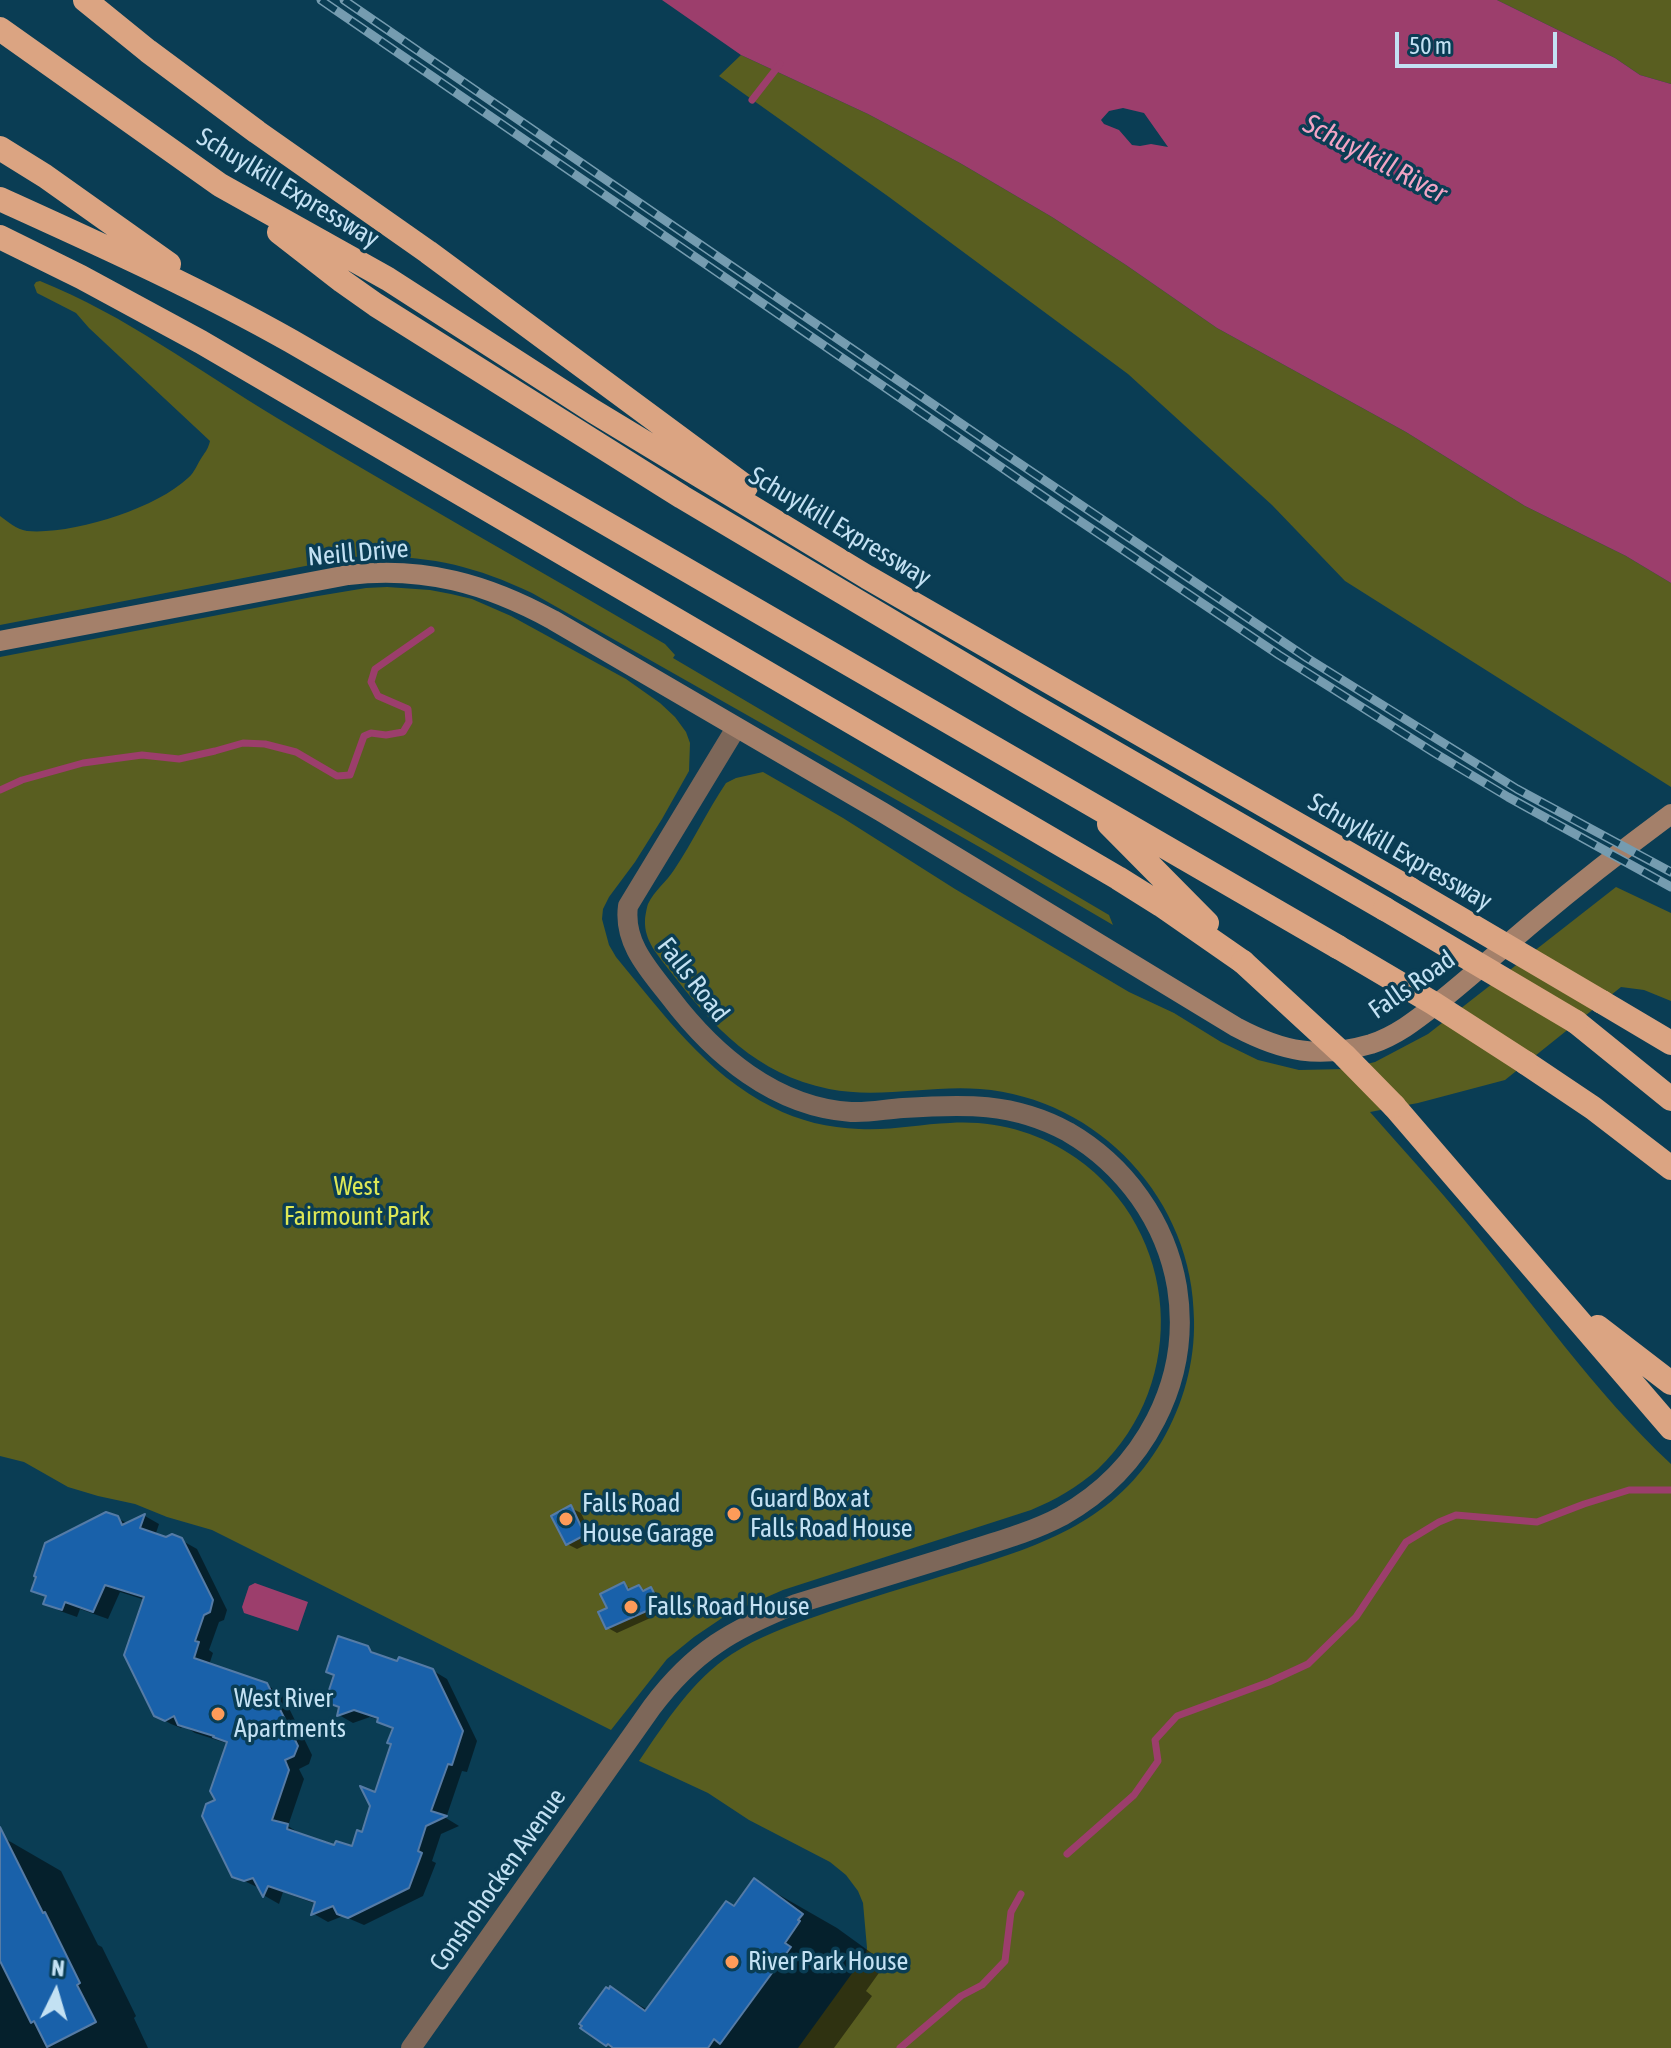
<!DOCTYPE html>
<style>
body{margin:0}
#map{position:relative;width:1671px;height:2048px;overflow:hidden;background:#0a3d54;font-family:"Asap Condensed",sans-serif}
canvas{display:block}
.north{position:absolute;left:16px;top:1952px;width:80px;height:80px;-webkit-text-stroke:6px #0a3d54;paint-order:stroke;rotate:5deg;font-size:22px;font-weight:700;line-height:32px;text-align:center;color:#c3e1f3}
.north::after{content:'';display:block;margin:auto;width:28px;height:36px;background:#c3e1f3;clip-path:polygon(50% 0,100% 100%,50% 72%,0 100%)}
.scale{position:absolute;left:1395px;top:32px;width:162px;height:36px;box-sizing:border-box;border:4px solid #c3e1f3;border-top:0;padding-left:10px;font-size:24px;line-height:28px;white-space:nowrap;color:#c3e1f3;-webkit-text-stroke:6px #0a3d54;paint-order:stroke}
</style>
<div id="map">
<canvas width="1671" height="2048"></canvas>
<div class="north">N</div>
<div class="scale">50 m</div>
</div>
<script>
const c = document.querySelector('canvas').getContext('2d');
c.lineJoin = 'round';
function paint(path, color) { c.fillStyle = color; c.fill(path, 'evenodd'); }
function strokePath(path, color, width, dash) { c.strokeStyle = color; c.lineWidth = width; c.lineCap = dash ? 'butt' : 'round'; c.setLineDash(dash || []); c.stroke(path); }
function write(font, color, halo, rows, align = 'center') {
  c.font = font + ' "Asap Condensed",sans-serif'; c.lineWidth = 7; c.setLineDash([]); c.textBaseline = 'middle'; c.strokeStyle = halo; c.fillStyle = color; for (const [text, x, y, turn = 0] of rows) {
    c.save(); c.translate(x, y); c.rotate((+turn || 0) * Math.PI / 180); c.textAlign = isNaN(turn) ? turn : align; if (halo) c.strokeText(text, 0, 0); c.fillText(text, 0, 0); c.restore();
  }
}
paint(new Path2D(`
 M 1497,0 L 1671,0 L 1671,84 L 1640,75 L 1615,58 Z
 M 741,55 L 868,114 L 960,163 L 1052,217 L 1126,265 L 1217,328 L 1406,432 L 1525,506 L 1626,556 L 1671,583 L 1671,787 L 1345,581 L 1272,505 L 1128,374 L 889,197 L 719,76 Z
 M 40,281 C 125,315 199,371 277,418 C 405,495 536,568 665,644 L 675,655 L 673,658 L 1109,915 L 1113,925 L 983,849 L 532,593 C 469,563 421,554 352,557 L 0,625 L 0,516 C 8,522 16,529 27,531 C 72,535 155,509 188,478 C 195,472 197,464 202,457 C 206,451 208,449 210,441 L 89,328 L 76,313 L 37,293 L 34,285 L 36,282 Z
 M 387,587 L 430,590 L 451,594 L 472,599 L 511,616 L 626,679 L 660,703 L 675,717 L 686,732 L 690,743 L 689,771 L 662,819 L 635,862 L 609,897 L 603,909 L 602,919 L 609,945 L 616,957 C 662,1012 706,1074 772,1107 C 799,1121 829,1128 859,1129 C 889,1131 920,1124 950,1123 C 994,1120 1039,1132 1076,1158 C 1180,1231 1190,1382 1098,1469 C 1078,1487 1055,1500 1031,1510 L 783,1590 L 728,1614 L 694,1637 L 667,1659 L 611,1730 L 212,1530 L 167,1517 L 135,1504 L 98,1496 L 68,1487 L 24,1462 L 0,1456 L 0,657 L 312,597 L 366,588 Z
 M 763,772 L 843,818 L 955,889 L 1129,992 L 1174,1013 L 1221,1042 L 1258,1060 L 1299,1070 L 1346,1069 L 1375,1062 L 1428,1034 L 1616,887 L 1671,913 L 1671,1001 L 1644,990 L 1621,987 L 1505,1080 L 1418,1103 L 1370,1112 C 1402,1149 1436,1185 1466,1222 C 1534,1304 1593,1391 1671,1464 L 1671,2048 L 798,2048 L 866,1954 L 867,1948 L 863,1903 L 858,1891 L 846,1875 L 830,1862 L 749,1820 L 708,1793 L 639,1761 C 666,1722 692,1680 732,1654 C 758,1637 788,1626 817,1616 C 865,1599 913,1585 962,1570 C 1045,1544 1115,1521 1162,1441 C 1183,1405 1195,1362 1194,1320 C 1194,1201 1099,1098 980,1089 C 930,1085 879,1099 829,1089 C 756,1074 714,1028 670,971 C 658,955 644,941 645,920 C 645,917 647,906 648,904 C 654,891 667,881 674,870 C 693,842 707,811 726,783 L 736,778 Z`), '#595e20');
paint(new Path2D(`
 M 662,0 L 1497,0 L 1615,58 L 1640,75 L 1671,84 L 1671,583 L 1626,556 L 1525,506 L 1406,432 L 1217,328 L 1126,265 L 1052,217 L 960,163 L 868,114 L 741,55 ZM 1123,108 L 1144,113 L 1168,147 L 1151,144 L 1140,146 L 1132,145 L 1119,130 L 1104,124 L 1101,120 L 1109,111 Z
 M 255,1583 L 308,1602 L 298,1631 L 244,1613 L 242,1607 L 249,1586 Z`), '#9c3e6c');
paint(new Path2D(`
 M 571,1508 L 581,1513 L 594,1541 L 577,1549 L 567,1544 Z
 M 145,1516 L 159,1524 L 155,1536 L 181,1540 L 197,1549 L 227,1610 L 224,1620 L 219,1622 L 209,1650 L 213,1653 L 209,1665 L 267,1685 L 282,1694 L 312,1755 L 309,1764 L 299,1769 L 304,1779 L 288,1826 L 302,1835 L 335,1848 L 353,1848 L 363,1834 L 393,1744 L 394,1730 L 380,1720 L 370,1717 L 353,1723 L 339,1715 L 340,1709 L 327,1701 L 367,1648 L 384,1658 L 432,1670 L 447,1679 L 477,1741 L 467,1772 L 462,1771 L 446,1818 L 459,1826 L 441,1834 L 432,1861 L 436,1863 L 423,1896 L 364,1925 L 343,1916 L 328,1922 L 314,1914 L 316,1904 L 283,1892 L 279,1904 L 265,1896 L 259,1888 L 234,1876 L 217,1801 L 229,1744 L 195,1733 L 184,1726 L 181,1728 L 171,1724 L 155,1715 L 145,1600 L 120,1592 L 108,1619 L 80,1609 L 77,1617 L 60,1611 L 46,1603 L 47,1598 L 34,1590 L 117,1518 L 129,1524 Z
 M 624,1585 L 633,1590 L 639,1587 L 647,1591 L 651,1590 L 661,1595 L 668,1610 L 617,1633 L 608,1628 L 609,1609 Z
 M 4,1838 L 61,1871 L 98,1945 L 102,1947 L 136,2016 L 134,2018 L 148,2048 L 0,2048 L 0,1840 Z
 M 755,1881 L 837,1928 L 884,1962 L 879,1969 L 881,1970 L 866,1991 L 872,1996 L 834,2048 L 611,2048 L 583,2028 L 611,1989 L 648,2010 L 735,1908 Z`), '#0007');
strokePath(new Path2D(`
 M 752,100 L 780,64
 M 0,790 L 22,780 L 83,763 L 142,755 L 179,759 L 215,751 L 243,743 L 265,744 L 296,752 L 337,776 L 350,775 L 364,736 L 371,733 L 386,735 L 403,732 L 409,722 L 408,709 L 378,696 L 371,682 L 375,669 L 431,630
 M 1067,1854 L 1134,1795 L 1158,1761 L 1155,1740 L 1177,1716 L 1269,1682 L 1308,1664 L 1356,1617 L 1406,1542 L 1439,1522 L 1456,1515 L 1537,1522 L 1584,1504 L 1629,1490 L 1671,1490
 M 900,2048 L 961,1996 L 982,1985 L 1005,1961 L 1011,1912 L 1021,1894`), '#9c3e6c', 7);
const building = new Path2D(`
 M 571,1505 L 585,1535 L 566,1545 L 551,1516 Z
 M 106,1512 L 118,1516 L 122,1525 L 145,1514 L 140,1528 L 166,1537 L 172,1534 L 182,1538 L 213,1600 L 210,1612 L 204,1615 L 195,1641 L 199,1642 L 194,1658 L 267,1683 L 298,1746 L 294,1756 L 285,1760 L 289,1770 L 272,1820 L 288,1824 L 287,1829 L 334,1845 L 336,1841 L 352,1846 L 357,1830 L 362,1832 L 370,1806 L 360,1786 L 375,1792 L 391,1744 L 387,1743 L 393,1728 L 377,1722 L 378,1718 L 354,1710 L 337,1716 L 339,1707 L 325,1702 L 334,1675 L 326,1672 L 338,1636 L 368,1646 L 371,1652 L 397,1661 L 399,1657 L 433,1669 L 463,1731 L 452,1765 L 448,1764 L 431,1811 L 447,1816 L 426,1826 L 418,1851 L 422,1853 L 409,1888 L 348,1918 L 337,1914 L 333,1906 L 311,1915 L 315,1902 L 268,1886 L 263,1897 L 253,1878 L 244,1881 L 232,1877 L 202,1816 L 206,1804 L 215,1800 L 210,1791 L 227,1742 L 213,1737 L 214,1736 L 178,1725 L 174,1716 L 165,1721 L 154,1716 L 124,1655 L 144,1597 L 105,1585 L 93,1612 L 65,1602 L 62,1610 L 43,1604 L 46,1596 L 31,1591 L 36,1577 L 34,1576 L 45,1543 Z
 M 624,1582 L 628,1590 L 639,1585 L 643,1591 L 651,1587 L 660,1605 L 606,1629 L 598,1612 L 607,1608 L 600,1594 Z
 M 0,1827 L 43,1913 L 45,1912 L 80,1983 L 77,1985 L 96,2022 L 47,2047 L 34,2021 L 31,2023 L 0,1961 Z
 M 754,1878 L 803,1914 L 798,1920 L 800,1921 L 785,1943 L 791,1947 L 720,2044 L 714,2039 L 708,2048 L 613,2048 L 608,2044 L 606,2046 L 580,2028 L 582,2026 L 579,2024 L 606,1987 L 609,1989 L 610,1986 L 645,2011 L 726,1901 L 734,1906 Z`);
paint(building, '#1961aa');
strokePath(building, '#557ba6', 2);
strokePath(new Path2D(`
 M 411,2048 L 652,1707 C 694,1651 733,1629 796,1604 C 848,1588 900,1572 952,1556 C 988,1544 1028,1534 1062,1516 C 1144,1470 1192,1381 1177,1287 C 1166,1222 1125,1165 1068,1132 C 1013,1102 963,1104 903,1108 C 886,1109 869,1113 851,1112 C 775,1107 714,1055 670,997 C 649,970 623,943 628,906 L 736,728`), '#7d6759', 20);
strokePath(new Path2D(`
 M 0,641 L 348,575 C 424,566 487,584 553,620 L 882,812 L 1236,1027 C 1283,1052 1319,1059 1371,1044 C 1399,1035 1421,1016 1443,999 C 1475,973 1505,946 1536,920 C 1580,883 1625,848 1671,814`), '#a4806a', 20);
strokePath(new Path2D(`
 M 85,0 L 148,51 L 257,132 L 428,252 L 746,487
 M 0,29 L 220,185 L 388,279 L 593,411 L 867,577 L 1410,889
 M 0,148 L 45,176 L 169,264
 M 0,199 C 99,244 197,288 291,341 L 1338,947
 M 279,232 L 342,281 L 376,305 L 682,497 L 1027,702 L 1385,909
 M 0,237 L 81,277 L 201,342 L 1118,878 L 1161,905 L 1243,962
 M 1109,824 L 1207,923
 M 1602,1002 L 1671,1043
 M 1576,1022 L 1671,1099
 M 1526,1063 L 1593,1108 L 1671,1168
 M 1394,1106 L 1671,1428
 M 1598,1327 L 1671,1383`), '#dba482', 24);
const rail = new Path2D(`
 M 321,0 L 1062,509 L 1279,655 L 1433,752 L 1508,797 L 1671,887
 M 344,0 L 1001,451 L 1307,658 L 1517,789 L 1671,872`);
strokePath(rail, '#759cb0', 9);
strokePath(rail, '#0a3d54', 6, [18]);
strokePath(new Path2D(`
 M 1410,889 L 1602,1002
 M 1385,909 L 1576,1022
 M 1338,947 L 1433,1003 L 1526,1063
 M 1243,962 L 1344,1055 L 1394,1106`), '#dba482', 24);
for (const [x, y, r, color] of [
 [734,1514,8,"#fe9b59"],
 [566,1519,8,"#fe9b59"],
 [631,1607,8,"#fe9b59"],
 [218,1714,8,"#fe9b59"],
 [732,1962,8,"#fe9b59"]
]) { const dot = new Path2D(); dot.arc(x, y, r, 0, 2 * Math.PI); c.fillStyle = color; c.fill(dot); strokePath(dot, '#0a3d54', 3); }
write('26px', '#c3e1f3', '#0a3d54', [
 ["Schuylkill Expressway",288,188,31],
 ["Schuylkill Expressway",840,527,31],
 ["Neill Drive",358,553,-5],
 ["Schuylkill Expressway",1400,852,30],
 ["Falls Road",693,980,52],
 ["Falls Road",1412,985,-35],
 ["Conshohocken Avenue",498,1880,-55]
]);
write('26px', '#dde756', '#0a3d54', [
 ["West",357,1187],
 ["Fairmount Park",357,1217]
]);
write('26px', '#c3e1f3', '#0a3d54', [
 ["Guard Box at",750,1499],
 ["Falls Road House",750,1529],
 ["Falls Road",582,1504],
 ["House Garage",582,1534],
 ["Falls Road House",647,1607],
 ["West River",234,1699],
 ["Apartments",234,1729],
 ["River Park House",748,1962]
], 'left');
write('italic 28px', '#f1a4c4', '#0a3d54', [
 ["Schuylkill River",1375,159,28]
]);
</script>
